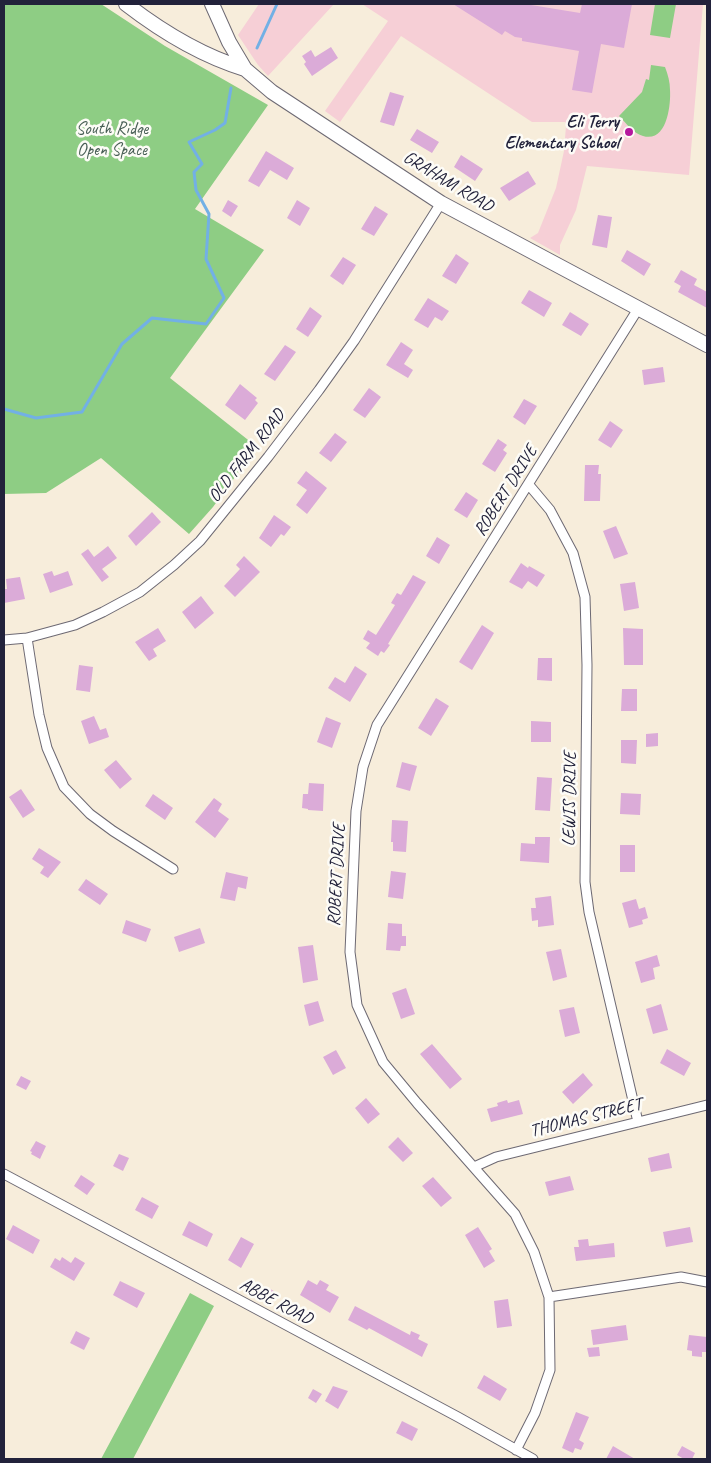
<!DOCTYPE html>
<style>
body{margin:0}
#map{position:relative;width:711px;height:1463px;overflow:hidden;background:#f7eddb;font-family:Caveat,sans-serif}
canvas{display:block}
.frame{position:absolute;inset:0;border:5px solid #22223b;pointer-events:none}
</style>
<div id="map">
<canvas width="711" height="1463"></canvas>
<div class="frame"></div>
</div>
<script>
const c = document.querySelector('canvas').getContext('2d');
c.lineJoin = 'round';
function paint(path, color) { c.fillStyle = color; c.fill(path, 'evenodd'); }
function strokePath(path, color, width, dash) { c.strokeStyle = color; c.lineWidth = width; c.lineCap = dash ? 'butt' : 'round'; c.setLineDash(dash || []); c.stroke(path); }
function write(font, color, halo, rows, align = 'center') {
  c.font = font + ' Caveat,sans-serif'; c.lineWidth = 5; c.setLineDash([]); c.textBaseline = 'middle'; c.strokeStyle = halo; c.fillStyle = color; for (const [text, x, y, turn = 0] of rows) {
    c.save(); c.translate(x, y); c.rotate((+turn || 0) * Math.PI / 180); c.textAlign = isNaN(turn) ? turn : align; if (halo) c.strokeText(text, 0, 0); c.fillText(text, 0, 0); c.restore();
  }
}
paint(new Path2D(`
 M 259,4 L 334,4 L 268,76 L 258,65 L 238,35 Z
 M 362,4 L 703,4 L 689,175 L 587,166 L 576,210 L 560,245 L 560,255 L 530,238 L 538,233 L 556,188 L 564,151 L 566,126 L 565,122 L 532,122 L 401,36 L 340,122 L 325,111 L 388,21 Z`), '#f6cfd6');
paint(new Path2D(`
 M 4,4 L 101,4 L 165,46 L 268,105 L 195,209 L 264,250 L 170,378 L 257,447 L 213,507 L 189,534 L 101,458 L 46,493 L 4,494 Z
 M 655,4 L 676,4 L 670,38 L 650,35 Z
 M 651,65 L 665,67 C 668,75 670,82 670,90 C 671,105 667,143 643,136 C 634,134 626,123 619,116 L 642,92 L 646,79 L 649,80 Z
 M 190,1293 L 214,1306 L 133,1459 L 101,1459 Z`), '#8ecd84');
strokePath(new Path2D(`
 M 257,48 L 277,4
 M 4,409 L 36,418 L 82,412 L 122,344 L 152,318 L 206,324 L 224,298 L 206,259 L 209,214 L 196,190 L 194,172 L 202,164 L 189,142 L 215,130 L 225,123 L 231,88`), '#72b0e5', 3);
paint(new Path2D(`
 M 453,4 L 525,4 L 580,13 L 582,4 L 632,4 L 624,48 L 601,44 L 592,93 L 572,90 L 579,51 L 522,41 L 522,38 L 515,37 L 505,31 L 502,35 Z
 M 331,47 L 338,58 L 312,76 L 304,64 L 306,62 L 302,56 L 311,50 L 315,57 Z
 M 390,92 L 404,96 L 394,126 L 380,122 Z
 M 417,129 L 439,142 L 432,153 L 410,140 Z
 M 266,151 L 294,168 L 287,180 L 270,170 L 259,187 L 248,181 Z
 M 461,155 L 483,169 L 475,181 L 454,167 Z
 M 528,171 L 536,184 L 509,201 L 500,188 Z
 M 228,200 L 238,206 L 231,217 L 222,211 Z
 M 297,200 L 310,208 L 300,226 L 287,218 Z
 M 375,206 L 388,214 L 374,236 L 361,229 Z
 M 598,215 L 612,217 L 607,248 L 592,245 Z
 M 627,250 L 651,264 L 644,276 L 621,261 Z
 M 456,254 L 469,263 L 456,284 L 442,276 Z
 M 343,257 L 356,265 L 343,285 L 330,276 Z
 M 681,270 L 697,279 L 694,285 L 707,292 L 707,308 L 678,292 L 681,286 L 674,282 Z
 M 529,290 L 552,303 L 544,317 L 521,303 Z
 M 428,298 L 449,311 L 442,321 L 435,317 L 428,328 L 414,320 Z
 M 310,307 L 322,316 L 308,337 L 296,329 Z
 M 570,312 L 589,324 L 581,336 L 562,325 Z
 M 401,342 L 413,350 L 404,364 L 413,370 L 408,378 L 386,365 Z
 M 285,345 L 296,352 L 275,381 L 264,374 Z
 M 663,367 L 665,382 L 644,385 L 642,370 Z
 M 240,384 L 257,398 L 255,400 L 258,403 L 245,420 L 225,405 Z
 M 369,388 L 381,397 L 365,418 L 353,410 Z
 M 524,399 L 537,406 L 525,425 L 513,417 Z
 M 610,421 L 623,430 L 611,448 L 598,440 Z
 M 335,433 L 347,442 L 331,462 L 319,453 Z
 M 498,439 L 507,445 L 503,450 L 507,453 L 495,472 L 482,464 Z
 M 585,465 L 599,465 L 598,474 L 601,474 L 600,501 L 584,501 Z
 M 306,471 L 327,488 L 307,514 L 296,505 L 307,490 L 297,483 Z
 M 466,492 L 478,500 L 467,518 L 454,510 Z
 M 152,512 L 161,522 L 136,546 L 128,536 Z
 M 274,515 L 291,527 L 284,536 L 281,534 L 271,547 L 259,538 Z
 M 616,526 L 628,554 L 614,559 L 603,531 Z
 M 437,537 L 450,545 L 439,564 L 426,556 Z
 M 108,546 L 117,558 L 102,569 L 109,577 L 102,582 L 81,554 L 88,549 L 94,557 Z
 M 244,556 L 260,572 L 235,597 L 224,586 L 240,569 L 236,565 Z
 M 521,563 L 528,568 L 529,566 L 545,575 L 537,587 L 528,581 L 522,589 L 509,582 Z
 M 52,571 L 54,576 L 68,571 L 73,585 L 50,593 L 43,574 Z
 M 413,575 L 426,582 L 388,644 L 390,645 L 384,653 L 381,651 L 378,656 L 366,648 L 370,643 L 363,639 L 368,630 L 376,635 L 395,605 L 391,603 L 397,593 L 401,595 Z
 M 20,577 L 25,599 L 4,603 L 4,589 L 7,589 L 6,579 Z
 M 635,582 L 639,608 L 624,611 L 620,584 Z
 M 201,596 L 214,613 L 195,629 L 182,612 Z
 M 482,625 L 494,633 L 472,670 L 459,662 Z
 M 158,628 L 166,641 L 153,649 L 157,656 L 149,661 L 135,642 Z
 M 623,628 L 643,629 L 643,665 L 624,665 Z
 M 538,658 L 552,658 L 552,681 L 537,680 Z
 M 79,665 L 93,667 L 90,692 L 76,690 Z
 M 355,666 L 367,674 L 350,702 L 328,688 L 335,677 L 345,683 Z
 M 622,689 L 637,689 L 637,711 L 621,711 Z
 M 436,698 L 449,706 L 431,736 L 418,728 Z
 M 94,716 L 100,730 L 106,728 L 109,737 L 89,744 L 81,721 Z
 M 326,717 L 341,723 L 332,748 L 317,742 Z
 M 531,721 L 551,722 L 551,742 L 531,742 Z
 M 658,733 L 658,746 L 646,747 L 646,734 Z
 M 621,740 L 637,740 L 636,764 L 621,763 Z
 M 116,760 L 132,779 L 120,789 L 104,770 Z
 M 402,762 L 417,766 L 410,791 L 396,787 Z
 M 537,777 L 552,778 L 550,811 L 535,810 Z
 M 309,783 L 324,784 L 323,811 L 308,810 L 308,809 L 302,808 L 303,794 L 308,794 Z
 M 21,789 L 35,810 L 23,818 L 9,797 Z
 M 621,793 L 641,794 L 640,815 L 620,814 Z
 M 153,794 L 173,808 L 165,820 L 145,806 Z
 M 214,798 L 222,804 L 218,811 L 229,819 L 215,838 L 195,822 Z
 M 392,820 L 408,821 L 406,852 L 393,851 L 393,842 L 391,842 Z
 M 535,837 L 550,837 L 549,863 L 520,861 L 521,843 L 535,844 Z
 M 620,845 L 635,845 L 635,872 L 620,872 Z
 M 39,848 L 61,862 L 48,878 L 40,873 L 44,867 L 32,859 Z
 M 391,871 L 406,873 L 403,899 L 388,897 Z
 M 226,872 L 248,877 L 246,889 L 238,887 L 235,901 L 220,898 Z
 M 86,879 L 108,894 L 100,905 L 78,890 Z
 M 551,896 L 554,925 L 538,927 L 538,920 L 532,921 L 531,908 L 536,908 L 535,898 Z
 M 636,899 L 639,909 L 645,907 L 648,918 L 642,920 L 643,924 L 629,928 L 622,903 Z
 M 126,920 L 151,929 L 146,942 L 122,933 Z
 M 388,923 L 402,924 L 402,936 L 406,936 L 406,946 L 401,946 L 400,951 L 386,950 Z
 M 200,928 L 205,943 L 179,952 L 174,937 Z
 M 313,945 L 318,980 L 303,983 L 298,947 Z
 M 561,949 L 567,977 L 553,981 L 546,952 Z
 M 657,955 L 660,966 L 653,968 L 655,979 L 641,983 L 635,962 Z
 M 406,988 L 415,1014 L 401,1019 L 392,993 Z
 M 318,1001 L 324,1021 L 309,1026 L 304,1005 Z
 M 661,1004 L 668,1030 L 653,1034 L 646,1009 Z
 M 574,1007 L 580,1033 L 565,1037 L 559,1010 Z
 M 432,1044 L 462,1079 L 450,1089 L 420,1054 Z
 M 667,1049 L 691,1063 L 684,1076 L 660,1063 Z
 M 336,1050 L 346,1068 L 333,1075 L 323,1057 Z
 M 583,1073 L 593,1085 L 573,1104 L 562,1092 Z
 M 21,1076 L 31,1081 L 26,1090 L 16,1085 Z
 M 366,1098 L 380,1114 L 368,1124 L 355,1108 Z
 M 507,1100 L 508,1103 L 519,1100 L 523,1114 L 491,1122 L 487,1109 L 498,1106 L 497,1103 Z
 M 398,1137 L 413,1153 L 403,1162 L 388,1147 Z
 M 36,1141 L 46,1146 L 40,1159 L 31,1154 L 32,1152 L 30,1151 Z
 M 669,1153 L 672,1168 L 651,1172 L 648,1158 Z
 M 119,1154 L 129,1158 L 123,1171 L 113,1166 Z
 M 81,1175 L 95,1184 L 87,1195 L 74,1186 Z
 M 570,1176 L 574,1190 L 549,1196 L 545,1182 Z
 M 433,1177 L 452,1198 L 441,1207 L 422,1186 Z
 M 142,1197 L 159,1206 L 152,1219 L 135,1210 Z
 M 189,1221 L 213,1234 L 207,1247 L 182,1235 Z
 M 13,1225 L 40,1240 L 33,1254 L 6,1239 Z
 M 478,1227 L 492,1249 L 489,1251 L 495,1261 L 484,1268 L 465,1235 Z
 M 690,1227 L 693,1242 L 666,1247 L 663,1232 Z
 M 241,1237 L 254,1244 L 241,1268 L 228,1260 Z
 M 588,1239 L 589,1246 L 614,1243 L 615,1257 L 576,1261 L 574,1247 L 579,1247 L 578,1240 Z
 M 62,1257 L 71,1263 L 75,1257 L 85,1263 L 74,1281 L 50,1267 L 55,1258 L 60,1261 Z
 M 308,1280 L 317,1285 L 320,1280 L 329,1285 L 326,1290 L 339,1297 L 330,1313 L 300,1295 Z
 M 120,1281 L 145,1293 L 137,1308 L 113,1295 Z
 M 267,1287 L 277,1293 L 272,1304 L 261,1298 Z
 M 508,1299 L 512,1326 L 497,1328 L 494,1301 Z
 M 355,1306 L 410,1335 L 411,1331 L 420,1335 L 418,1339 L 428,1344 L 422,1357 L 369,1328 L 367,1330 L 348,1320 Z
 M 626,1325 L 628,1340 L 593,1345 L 591,1330 Z
 M 76,1331 L 90,1338 L 84,1350 L 70,1343 Z
 M 689,1335 L 707,1337 L 707,1352 L 702,1352 L 702,1357 L 692,1356 L 692,1351 L 687,1350 Z
 M 599,1347 L 600,1356 L 589,1357 L 587,1348 Z
 M 484,1375 L 507,1389 L 500,1401 L 477,1388 Z
 M 333,1386 L 348,1391 L 338,1409 L 325,1401 Z
 M 313,1389 L 322,1394 L 316,1403 L 308,1398 Z
 M 576,1412 L 589,1417 L 579,1440 L 584,1443 L 581,1450 L 575,1448 L 573,1453 L 562,1448 Z
 M 402,1421 L 418,1429 L 412,1441 L 396,1433 Z
 M 613,1446 L 635,1459 L 606,1459 Z
 M 682,1446 L 695,1453 L 692,1459 L 684,1459 L 677,1455 Z`), '#dbabd8');
const street = new Path2D(`
 M 529,485 L 550,510 L 573,553 L 585,597 L 587,665 L 585,882 L 589,912 L 638,1122
 M 27,638 L 39,715 L 47,748 L 64,787 L 90,814 L 113,831 L 173,869
 M 4,640 L 27,638 L 75,625 L 103,612 L 140,592 L 174,565 L 200,541 L 268,457 L 319,390 L 354,341 L 441,203
 M 474,1167 L 496,1157 L 707,1105
 M 4,1174 L 458,1417 L 533,1459
 M 549,1297 L 681,1277 L 707,1282
 M 516,1450 L 535,1413 L 550,1370 L 549,1297 L 534,1252 L 515,1214 L 417,1103 L 383,1062 L 357,1005 L 350,952 L 356,811 L 363,767 L 377,725 L 638,309`);
const secondary = new Path2D(`
 M 126,4 C 161,31 202,56 245,69
 M 212,4 L 229,42 L 245,69 L 272,92 L 441,203 L 707,345`);
strokePath(street, '#6d6973', 11);
strokePath(secondary, '#6d6973', 16);
strokePath(street, '#fff', 9);
strokePath(secondary, '#fff', 14);
for (const [x, y, r, color] of [
 [629,132,5,"#b5179e"]
]) { const dot = new Path2D(); dot.arc(x, y, r, 0, 2 * Math.PI); c.fillStyle = color; c.fill(dot); strokePath(dot, '#fdfcf7', 2); }
write('bold 18px', '#22223b', '#fdfcf7', [
 ["Eli Terry",619,122],
 ["Elementary School",619,143]
], 'right');
write('18px', '#485e55', '#fdfcf7', [
 ["South Ridge",112,129],
 ["Open Space",112,150]
]);
write('18px', '#22223b', '#fdfcf7', [
 ["GRAHAM ROAD",448,182,31],
 ["OLD FARM ROAD",247,456,-52],
 ["ROBERT DRIVE",506,491,-58],
 ["LEWIS DRIVE",570,799,-89],
 ["ROBERT DRIVE",337,875,-87],
 ["THOMAS STREET",586,1118,-14],
 ["ABBE ROAD",276,1302,28]
]);
</script>
